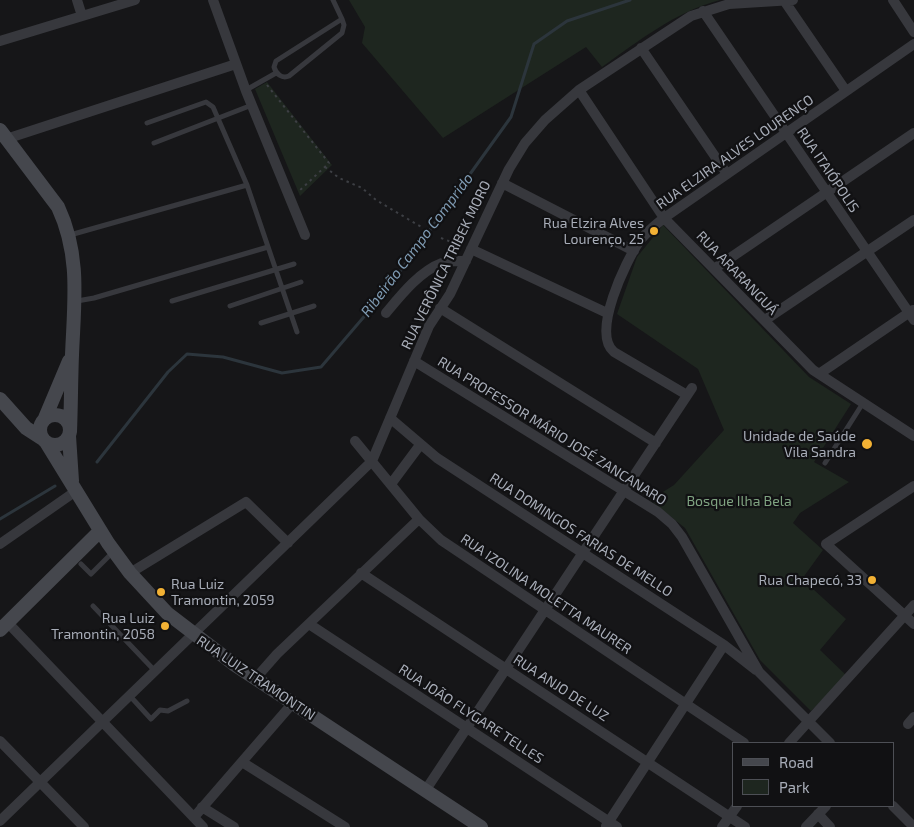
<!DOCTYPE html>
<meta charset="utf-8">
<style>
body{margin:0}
#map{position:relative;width:914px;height:827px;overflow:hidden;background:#161618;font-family:"Exo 2",sans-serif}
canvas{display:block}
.legend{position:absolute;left:732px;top:742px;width:162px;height:65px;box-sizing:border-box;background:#111113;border:1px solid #4d4f55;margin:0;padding:6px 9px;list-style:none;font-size:15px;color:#a8adb8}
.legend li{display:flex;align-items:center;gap:10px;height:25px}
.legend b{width:25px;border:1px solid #4d4f55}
</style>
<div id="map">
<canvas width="914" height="827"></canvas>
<ul class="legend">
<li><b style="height:6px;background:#45474d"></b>Road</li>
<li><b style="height:14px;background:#1e261f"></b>Park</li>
</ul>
</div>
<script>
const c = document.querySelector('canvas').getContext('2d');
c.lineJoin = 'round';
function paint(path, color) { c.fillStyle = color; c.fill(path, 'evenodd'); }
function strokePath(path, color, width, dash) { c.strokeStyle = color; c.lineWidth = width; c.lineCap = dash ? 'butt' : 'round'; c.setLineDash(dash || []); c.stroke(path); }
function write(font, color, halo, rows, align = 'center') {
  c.font = font + ' "Exo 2",sans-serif'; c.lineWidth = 4.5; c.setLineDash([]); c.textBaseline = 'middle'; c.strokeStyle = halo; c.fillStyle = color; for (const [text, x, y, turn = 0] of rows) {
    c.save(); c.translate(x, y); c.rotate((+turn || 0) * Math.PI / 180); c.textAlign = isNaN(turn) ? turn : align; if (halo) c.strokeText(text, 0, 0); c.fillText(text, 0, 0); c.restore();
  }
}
paint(new Path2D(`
 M 349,0 L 720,0 C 675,12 640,40 602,67 L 586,47 L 443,138 L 362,43 L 365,27 Z
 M 267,82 L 332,165 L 300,196 L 255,89 Z
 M 663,225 L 809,377 L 851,404 L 814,462 L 849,482 L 800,513 L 793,523 L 823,550 L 802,579 L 846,619 L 820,650 L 847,676 L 811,711 L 760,660 L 685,528 L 650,500 L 674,485 L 724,430 L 698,369 L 617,314 L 637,257 Z`), '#1e261f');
strokePath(new Path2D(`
 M 97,462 L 168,372 L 187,354 L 223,357 L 282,373 L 321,367 L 386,291 L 511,117 L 534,44 L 567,21 L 630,0
 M 0,519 L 55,486`), '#2c353c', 3);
strokePath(new Path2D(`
 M 267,85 L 329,163 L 298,192
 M 325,167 L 339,178 L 362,188 L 376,200 L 423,228
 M 441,238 L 462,246`), '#3d3f44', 2, [2.5, 4]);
strokePath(new Path2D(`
 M 333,0 L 342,19
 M 342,19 L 344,25 L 342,33 L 289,76 C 282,79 276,74 274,67 L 276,61 Z
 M 246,90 L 276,73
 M 147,123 L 206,102 L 213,107 L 247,185 L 297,332
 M 154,143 L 252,105
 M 70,235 L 247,185
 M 77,301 L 94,298 L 268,247
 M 172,301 L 294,264
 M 230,306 L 301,282
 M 261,323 L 314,306
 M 825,463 L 863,403
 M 81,564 L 91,574 L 113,552
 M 93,606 L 155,671
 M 130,696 L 151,719 L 160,710 L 168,711 L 187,701`), '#37383d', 5);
strokePath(new Path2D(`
 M 77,0 L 82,16
 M 213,0 L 246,91 L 305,235
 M 893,0 L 914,32
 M 785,2 L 846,91
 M 703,11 L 914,320
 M 0,41 L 135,0
 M 641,48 L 727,174
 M 579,90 L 664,218 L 813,370 L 914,436
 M 6,139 L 236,64
 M 502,183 L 634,251
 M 471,249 L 607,313
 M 714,269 L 914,133
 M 440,308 L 656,443
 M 386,313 C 401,295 420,271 442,263 C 449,260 458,261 466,261
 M 765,320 L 914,220
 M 414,361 L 658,512 L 672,524 L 682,537 L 759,672 L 830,743
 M 819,374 L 913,310
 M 687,395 L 614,352 C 591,333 626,261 639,242 C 646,232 655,225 664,218 L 914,44
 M 390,418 L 437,458 L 724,645 L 756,670
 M 355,441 L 419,519 L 441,540 L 744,743
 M 391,484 L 420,445
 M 914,486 L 826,544 L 914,624
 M 0,544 L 76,491
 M 130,573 L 246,502 L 288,543
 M 361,573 L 745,827
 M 8,623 L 203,827
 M 309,624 L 617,827
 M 255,679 L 277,654 L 419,519
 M 908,724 L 914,717
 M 0,741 L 84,827
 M 789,743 L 914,605
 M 242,762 L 345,827
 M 425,791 L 692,388
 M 893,806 L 914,827
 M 202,807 L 234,827
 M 818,814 L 830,827
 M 195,816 L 292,704
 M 0,821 L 372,461 L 429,326 L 450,294 L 509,169 L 525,143 L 545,120 L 579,90 L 691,16 L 729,4 L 793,0
 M 606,826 L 724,645
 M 722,827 L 737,806
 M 806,827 L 826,806`), '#37383d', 10);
strokePath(new Path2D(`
 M 0,130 L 58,207 C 81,256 74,303 72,355 C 71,380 71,406 70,432
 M 0,399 L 26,428 L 43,439
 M40 430a15 15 0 1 1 30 0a15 15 0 1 1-30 0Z
 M 45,418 L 69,361
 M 69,436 L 72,481
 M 46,442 L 108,543 L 130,573 L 167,613 L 235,665 L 481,827
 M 0,630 L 100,531`), '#45474d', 14);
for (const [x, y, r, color] of [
 [654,231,5,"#f2b134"],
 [867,444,6,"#f2b134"],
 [872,580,5,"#f2b134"],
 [161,592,5,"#f2b134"],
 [165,626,5,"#f2b134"]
]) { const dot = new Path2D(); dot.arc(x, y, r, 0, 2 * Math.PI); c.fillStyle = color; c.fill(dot); strokePath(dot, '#111113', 2); }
write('14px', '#a8adb8', '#111113', [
 ["RUA ELZIRA ALVES LOURENÇO",735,152,-35],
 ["RUA ITAIÓPOLIS",828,170,56],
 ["RUA VERÔNICA TRIBEK MORO",446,265,-64],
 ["RUA ARARANGUÁ",737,273,46],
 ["RUA PROFESSOR MÁRIO JOSÉ ZANCANARO",552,431,32],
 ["RUA DOMINGOS FARIAS DE MELLO",581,535,33],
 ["RUA IZOLINA MOLETTA MAURER",546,594,34],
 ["RUA LUIZ TRAMONTIN",256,678,34],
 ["RUA ANJO DE LUZ",561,688,33],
 ["RUA JOÃO FLYGARE TELLES",471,714,33]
]);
write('14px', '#a8adb8', '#111113', [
 ["Rua Elzira Alves",644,223],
 ["Lourenço, 25",644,239],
 ["Unidade de Saúde",856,436],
 ["Vila Sandra",856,452],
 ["Rua Chapecó, 33",862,580],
 ["Rua Luiz",171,584,"left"],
 ["Tramontin, 2059",171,600,"left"],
 ["Rua Luiz",155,618],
 ["Tramontin, 2058",155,634]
], 'right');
write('14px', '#7fa381', '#111113', [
 ["Bosque Ilha Bela",739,501]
]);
write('italic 15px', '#7f9bb3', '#111113', [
 ["Ribeirão Campo Comprido",417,245,-53]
]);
</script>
